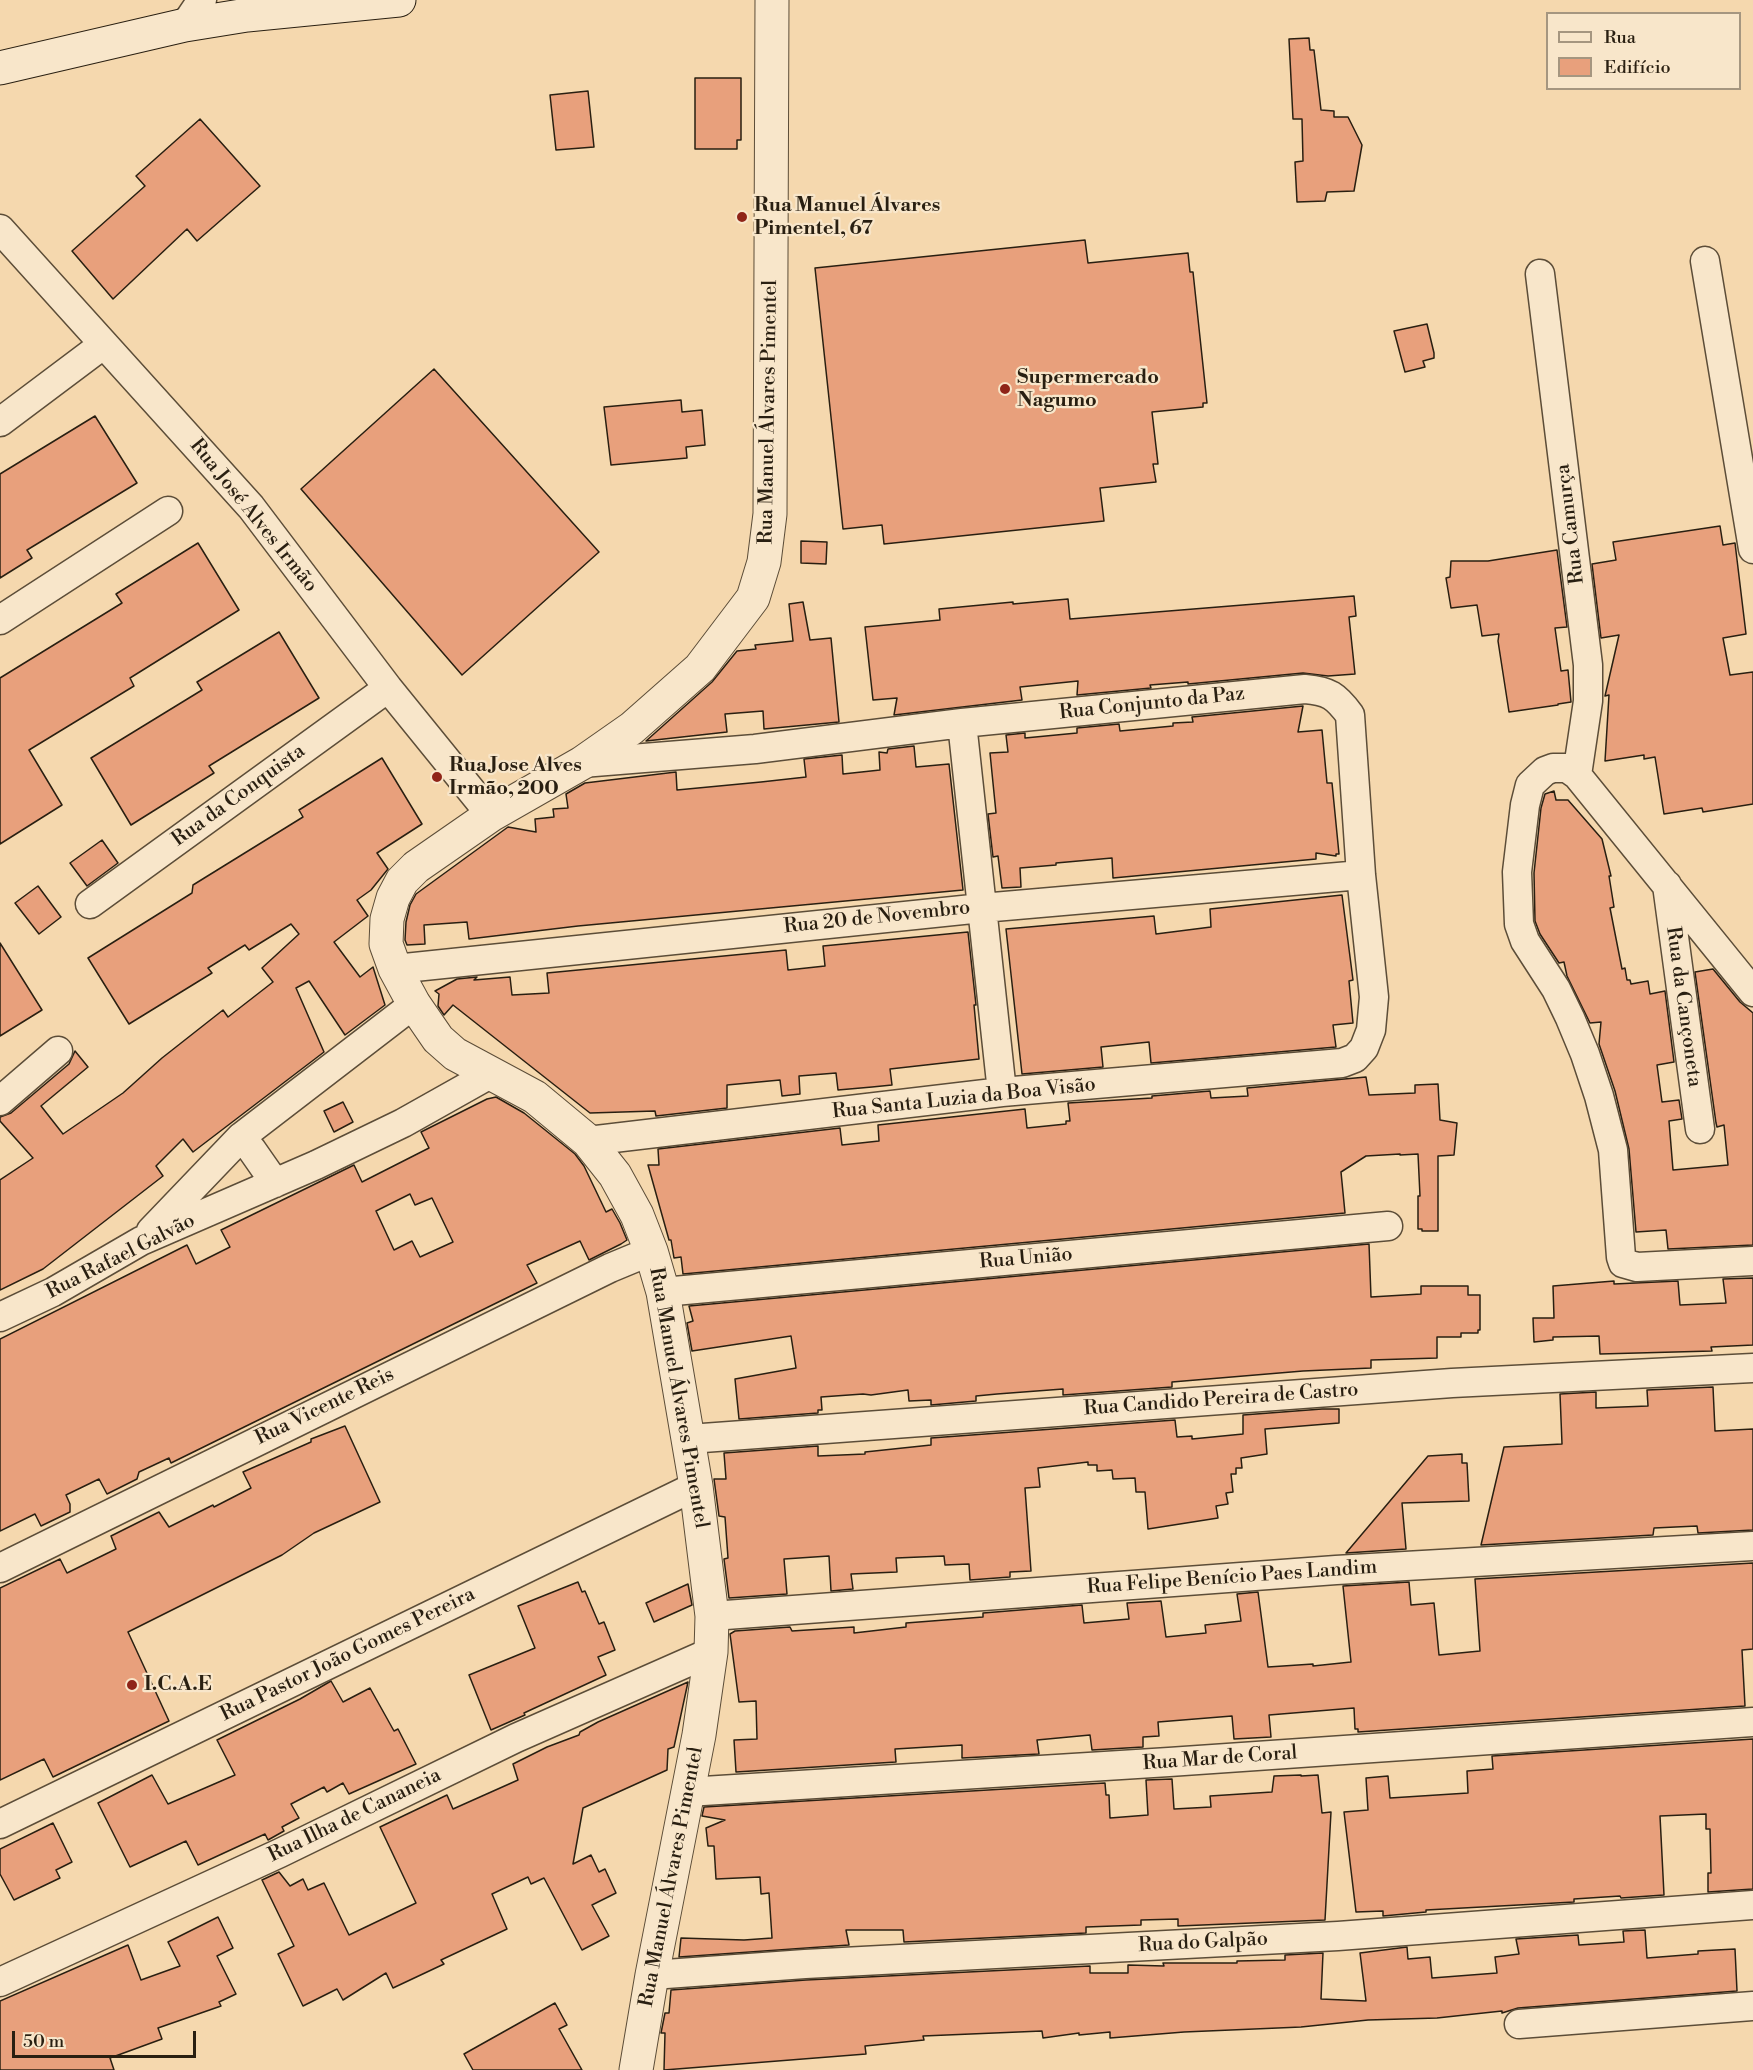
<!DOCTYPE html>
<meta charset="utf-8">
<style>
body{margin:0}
#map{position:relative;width:1753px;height:2070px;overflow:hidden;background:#f5d8ae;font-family:"Libre Bodoni",serif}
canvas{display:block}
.legend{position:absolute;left:1546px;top:12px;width:195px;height:78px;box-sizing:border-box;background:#f8e6ca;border:2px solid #a59680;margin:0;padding:8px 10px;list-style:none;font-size:18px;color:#291f11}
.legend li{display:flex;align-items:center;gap:12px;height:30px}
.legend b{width:30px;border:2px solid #a59680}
.scale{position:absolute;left:12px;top:2031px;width:184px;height:27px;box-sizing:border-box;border:3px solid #291f11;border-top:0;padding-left:8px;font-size:18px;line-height:21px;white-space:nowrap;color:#291f11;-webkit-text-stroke:4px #f8e6ca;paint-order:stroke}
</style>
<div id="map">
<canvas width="1753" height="2070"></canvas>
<ul class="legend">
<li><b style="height:8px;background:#f8e6ca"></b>Rua</li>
<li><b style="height:16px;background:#e8a07c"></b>Edifício</li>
</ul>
<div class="scale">50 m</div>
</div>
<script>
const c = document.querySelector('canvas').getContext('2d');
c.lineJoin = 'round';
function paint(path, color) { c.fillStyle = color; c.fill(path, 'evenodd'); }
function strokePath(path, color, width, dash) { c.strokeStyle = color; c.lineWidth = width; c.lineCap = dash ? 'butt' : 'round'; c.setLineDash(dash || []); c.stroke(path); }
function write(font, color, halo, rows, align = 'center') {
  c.font = font + ' "Libre Bodoni",serif'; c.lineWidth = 4.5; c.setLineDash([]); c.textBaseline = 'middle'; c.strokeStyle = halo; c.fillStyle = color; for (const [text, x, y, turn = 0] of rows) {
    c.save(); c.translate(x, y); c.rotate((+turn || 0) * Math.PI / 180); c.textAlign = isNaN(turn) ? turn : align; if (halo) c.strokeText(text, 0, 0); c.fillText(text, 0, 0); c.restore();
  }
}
const building = new Path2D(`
 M 1309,38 L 1310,50 L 1314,50 L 1321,110 L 1334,111 L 1334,117 L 1348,117 L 1362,145 L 1354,191 L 1327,192 L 1325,201 L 1297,202 L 1295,162 L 1303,161 L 1302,119 L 1293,119 L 1289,39 Z
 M 695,78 L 741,78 L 741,140 L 737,140 L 737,149 L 695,149 Z
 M 588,91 L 594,147 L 556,150 L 550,95 Z
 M 200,119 L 260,186 L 197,241 L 187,229 L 113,299 L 72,251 L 145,186 L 136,176 Z
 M 1085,240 L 1088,263 L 1188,253 L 1190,272 L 1193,272 L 1207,403 L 1203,403 L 1203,407 L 1152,412 L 1158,464 L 1153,464 L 1156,482 L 1100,488 L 1104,521 L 884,544 L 882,525 L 843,529 L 815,268 Z
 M 1427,324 L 1434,353 L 1434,358 L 1423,361 L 1425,367 L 1405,372 L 1394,331 Z
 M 434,369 L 599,552 L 462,675 L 301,489 Z
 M 681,400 L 682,412 L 702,410 L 705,445 L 686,447 L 687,458 L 611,465 L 604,407 Z
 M 95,416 L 137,483 L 27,550 L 32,558 L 0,578 L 0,474 Z
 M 1720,526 L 1723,545 L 1735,543 L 1746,634 L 1723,638 L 1730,675 L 1753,672 L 1753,804 L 1703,812 L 1702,808 L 1664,814 L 1655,757 L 1644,759 L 1644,755 L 1605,761 L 1609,695 L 1605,696 L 1619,635 L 1601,638 L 1592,564 L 1616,560 L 1613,542 Z
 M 801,541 L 827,542 L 826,564 L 801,563 Z
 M 198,543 L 239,610 L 130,678 L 134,686 L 29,750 L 62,805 L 0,844 L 0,678 L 122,603 L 116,594 Z
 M 1557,550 L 1567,627 L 1555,628 L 1561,671 L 1568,670 L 1571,702 L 1558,704 L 1558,705 L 1509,712 L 1498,641 L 1499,634 L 1482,636 L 1477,605 L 1451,608 L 1446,578 L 1450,577 L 1451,561 L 1488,561 Z
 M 1354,596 L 1356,616 L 1349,617 L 1355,674 L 1328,676 L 1303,673 L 1188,684 L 1188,682 L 1150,685 L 1151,688 L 1077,695 L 1078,681 L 1020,687 L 1022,700 L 894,715 L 897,698 L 873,700 L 865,627 L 940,620 L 939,609 L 1013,602 L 1013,604 L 1068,599 L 1070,619 Z
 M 803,602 L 810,640 L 831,638 L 839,722 L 764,729 L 763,711 L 725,714 L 727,732 L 646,741 L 712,682 L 737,651 L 756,649 L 755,645 L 793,641 L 789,604 Z
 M 279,632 L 319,698 L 209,766 L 214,773 L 131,825 L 91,758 L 202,690 L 197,682 Z
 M 1303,706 L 1298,732 L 1322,730 L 1327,783 L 1332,783 L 1339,854 L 1336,854 L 1336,856 L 1316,853 L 1316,859 L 1113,878 L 1112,858 L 1056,863 L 1056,865 L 1020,868 L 1021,887 L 1002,888 L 998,856 L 993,857 L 988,814 L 996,813 L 990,753 L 1008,752 L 1006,735 L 1025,733 L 1025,738 L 1077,733 L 1077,728 L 1119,724 L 1120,731 L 1173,726 L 1173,723 L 1193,722 L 1192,717 Z
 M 914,746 L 916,767 L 949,764 L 963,890 L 578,926 L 469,939 L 467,922 L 424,925 L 425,944 L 407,945 L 405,940 L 406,922 L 410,905 L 416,894 L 508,827 L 536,832 L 535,819 L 554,817 L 553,809 L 568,808 L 566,794 L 585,783 L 676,772 L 677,790 L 761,782 L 806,777 L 804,759 L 842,755 L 843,774 L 880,770 L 879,752 L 887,753 L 888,749 Z
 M 382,758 L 422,824 L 377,853 L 388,869 L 371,890 L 357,900 L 368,916 L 334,942 L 360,977 L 373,967 L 385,1005 L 345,1035 L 309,981 L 296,988 L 324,1052 L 193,1152 L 183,1139 L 156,1166 L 163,1176 L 43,1269 L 0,1290 L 0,1180 L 33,1158 L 0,1121 L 0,1117 L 11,1113 L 69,1064 L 75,1051 L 88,1067 L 41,1106 L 63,1134 L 123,1093 L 162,1058 L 223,1010 L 228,1017 L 273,982 L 262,968 L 299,934 L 291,924 L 249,950 L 245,945 L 208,968 L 212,973 L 129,1024 L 88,958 L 192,893 L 193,885 L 303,817 L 299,810 Z
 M 1554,791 L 1556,800 L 1568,800 L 1602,839 L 1611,876 L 1609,876 L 1614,907 L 1610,908 L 1622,969 L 1625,968 L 1627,980 L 1630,980 L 1631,984 L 1648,981 L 1650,994 L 1665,991 L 1674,1062 L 1657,1065 L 1662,1102 L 1679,1100 L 1682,1119 L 1669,1121 L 1673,1170 L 1728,1165 L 1724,1125 L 1717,1127 L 1716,1123 L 1695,972 L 1713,969 L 1740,1002 L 1753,1013 L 1753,1245 L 1668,1249 L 1666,1230 L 1636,1232 L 1629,1149 L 1615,1091 L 1599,1044 L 1601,1022 L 1590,1023 L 1567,976 L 1564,962 L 1559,963 L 1540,934 L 1535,921 L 1534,873 L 1541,808 L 1545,794 Z
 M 102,840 L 118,863 L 87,886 L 70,863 Z
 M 38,886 L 61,917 L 39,934 L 15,903 Z
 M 1342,895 L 1353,980 L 1349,981 L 1353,1023 L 1333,1025 L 1336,1047 L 1151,1063 L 1149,1042 L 1101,1047 L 1103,1067 L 1022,1074 L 1006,929 L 1154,916 L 1156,934 L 1211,927 L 1210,909 Z
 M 968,932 L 976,1005 L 974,1005 L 979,1059 L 890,1069 L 892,1085 L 872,1087 L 838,1090 L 836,1073 L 799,1076 L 800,1094 L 782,1096 L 780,1080 L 727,1085 L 727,1108 L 656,1116 L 655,1111 L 590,1113 L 453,1005 L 444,1015 L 438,1006 L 439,994 L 435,991 L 457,979 L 477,977 L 474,980 L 510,977 L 512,995 L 549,993 L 547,973 L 786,950 L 788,970 L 825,966 L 823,946 Z
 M 0,943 L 42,1010 L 0,1036 Z
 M 1366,1077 L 1369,1095 L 1415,1093 L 1415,1085 L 1438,1084 L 1440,1120 L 1457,1123 L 1454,1155 L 1438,1156 L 1438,1231 L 1422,1231 L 1422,1229 L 1418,1229 L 1418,1196 L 1420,1196 L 1418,1154 L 1400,1155 L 1400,1154 L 1366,1156 L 1341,1172 L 1345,1213 L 683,1274 L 681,1257 L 674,1258 L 671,1240 L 669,1240 L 648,1165 L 659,1165 L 658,1149 L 840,1128 L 842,1145 L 879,1141 L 878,1125 L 1025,1109 L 1027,1128 L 1066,1124 L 1066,1121 L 1070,1121 L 1068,1103 L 1152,1098 L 1152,1096 L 1210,1091 L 1211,1098 L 1248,1096 L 1247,1088 Z
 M 496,1097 L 524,1113 L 575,1154 L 584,1166 L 606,1212 L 612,1209 L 620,1223 L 627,1240 L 621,1244 L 589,1260 L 580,1241 L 527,1265 L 537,1283 L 171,1463 L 169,1458 L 139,1472 L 137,1479 L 107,1494 L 99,1479 L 66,1495 L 70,1504 L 70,1512 L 41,1526 L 35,1514 L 0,1531 L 0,1339 L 187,1245 L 196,1264 L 230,1247 L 221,1230 L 354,1165 L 362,1182 L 429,1148 L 421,1132 L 487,1099 ZM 410,1194 L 415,1205 L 432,1198 L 453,1242 L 420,1257 L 412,1241 L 394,1250 L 376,1211 Z
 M 343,1102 L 353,1122 L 334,1132 L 324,1111 Z
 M 1369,1244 L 1371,1297 L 1421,1294 L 1421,1286 L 1468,1286 L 1468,1295 L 1480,1295 L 1480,1330 L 1478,1330 L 1478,1333 L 1461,1333 L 1461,1337 L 1437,1337 L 1437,1358 L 1371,1360 L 1371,1368 L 1303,1371 L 1172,1382 L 1172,1387 L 1063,1395 L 1063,1389 L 997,1394 L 976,1396 L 976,1401 L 931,1405 L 931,1400 L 909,1401 L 908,1390 L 871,1395 L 863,1394 L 821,1397 L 822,1410 L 818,1410 L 818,1413 L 739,1419 L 735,1379 L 796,1368 L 791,1336 L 692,1351 L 687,1323 L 693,1321 L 689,1306 Z
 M 1753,1278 L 1753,1345 L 1711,1347 L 1712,1351 L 1600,1354 L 1599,1336 L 1553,1337 L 1553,1340 L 1534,1342 L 1533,1318 L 1554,1318 L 1553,1286 L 1614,1281 L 1614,1284 L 1678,1281 L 1680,1305 L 1726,1303 L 1723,1279 Z
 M 1713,1387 L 1715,1431 L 1753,1429 L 1753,1530 L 1698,1533 L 1697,1526 L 1654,1528 L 1653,1535 L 1481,1545 L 1504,1447 L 1562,1444 L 1560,1394 L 1596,1392 L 1596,1408 L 1648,1406 L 1647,1390 Z
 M 1322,1409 L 1339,1409 L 1339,1423 L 1265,1429 L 1267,1454 L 1241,1458 L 1242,1468 L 1236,1468 L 1236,1474 L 1231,1474 L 1233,1492 L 1226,1493 L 1228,1504 L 1216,1506 L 1218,1518 L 1148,1529 L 1145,1492 L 1136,1492 L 1135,1478 L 1113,1479 L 1112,1470 L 1097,1471 L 1097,1465 L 1088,1465 L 1088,1462 L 1038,1468 L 1040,1487 L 1025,1488 L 1031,1571 L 1010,1572 L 1010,1577 L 970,1580 L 969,1564 L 945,1565 L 944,1556 L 896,1558 L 897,1572 L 851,1574 L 853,1589 L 831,1591 L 829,1556 L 784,1559 L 787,1594 L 729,1598 L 724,1559 L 728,1558 L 725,1517 L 719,1516 L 714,1479 L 726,1479 L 724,1453 L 818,1446 L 818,1456 L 865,1454 L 865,1452 L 931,1445 L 931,1438 L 1175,1420 L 1177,1437 L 1192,1436 L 1192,1439 L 1243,1434 L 1243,1415 Z
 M 345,1426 L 380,1502 L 314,1533 L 282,1555 L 128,1632 L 169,1721 L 53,1777 L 44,1759 L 0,1780 L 0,1588 L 60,1559 L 67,1573 L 116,1549 L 111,1536 L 159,1512 L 169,1527 L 213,1505 L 214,1507 L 251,1488 L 243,1472 L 311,1442 L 311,1439 Z
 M 1462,1454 L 1462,1463 L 1467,1463 L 1469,1501 L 1402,1503 L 1406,1549 L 1346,1553 L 1428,1456 Z
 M 1753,1563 L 1753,1649 L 1742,1650 L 1745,1706 L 1358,1732 L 1358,1729 L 1355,1729 L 1354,1708 L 1269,1715 L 1271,1737 L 1234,1739 L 1232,1716 L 1158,1722 L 1159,1736 L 1143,1737 L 1143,1747 L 1092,1750 L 1090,1735 L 1037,1740 L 1039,1754 L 962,1758 L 962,1745 L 895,1749 L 896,1762 L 736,1772 L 734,1740 L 757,1739 L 756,1701 L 739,1702 L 730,1634 L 735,1631 L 790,1627 L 792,1631 L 854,1627 L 854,1633 L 906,1627 L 906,1623 L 983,1617 L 983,1613 L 1082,1605 L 1084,1623 L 1129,1619 L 1127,1603 L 1161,1601 L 1166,1637 L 1206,1633 L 1205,1625 L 1241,1621 L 1237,1594 L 1258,1592 L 1268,1667 L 1313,1664 L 1313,1666 L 1351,1662 L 1343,1586 L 1409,1582 L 1411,1605 L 1434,1603 L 1439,1655 L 1480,1651 L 1475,1579 Z
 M 578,1582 L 582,1592 L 585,1591 L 599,1624 L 604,1622 L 615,1650 L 598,1657 L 606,1675 L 524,1713 L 525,1715 L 491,1730 L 469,1675 L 535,1648 L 518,1606 Z
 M 688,1584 L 692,1605 L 654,1622 L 646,1603 Z
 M 331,1681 L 343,1702 L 370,1688 L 394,1731 L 398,1729 L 416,1764 L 349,1794 L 343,1783 L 327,1792 L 324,1787 L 291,1804 L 299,1818 L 282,1827 L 284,1831 L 268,1840 L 265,1834 L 198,1865 L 186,1841 L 130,1867 L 98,1803 L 152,1775 L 168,1804 L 235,1775 L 217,1740 L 300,1699 Z
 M 688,1682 L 674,1747 L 668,1749 L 667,1770 L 583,1808 L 573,1864 L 591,1855 L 599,1872 L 605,1869 L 616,1893 L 592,1905 L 609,1936 L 582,1950 L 544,1878 L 531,1884 L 528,1877 L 492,1894 L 507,1929 L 441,1960 L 444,1964 L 393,1988 L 386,1973 L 343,2000 L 337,1989 L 303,2006 L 278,1954 L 294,1946 L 262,1880 L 279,1872 L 290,1886 L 303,1879 L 308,1890 L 324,1883 L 349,1935 L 416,1903 L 380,1827 L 447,1795 L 453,1809 L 518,1780 L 513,1764 L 547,1747 L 579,1735 L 580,1732 L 598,1722 Z
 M 1753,1739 L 1753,1889 L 1708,1892 L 1708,1873 L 1711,1873 L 1710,1829 L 1706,1829 L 1706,1814 L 1660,1816 L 1664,1895 L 1621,1898 L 1620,1896 L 1574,1899 L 1574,1902 L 1426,1910 L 1426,1912 L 1383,1916 L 1383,1911 L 1356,1912 L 1344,1812 L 1368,1810 L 1366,1778 L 1388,1776 L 1390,1798 L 1468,1793 L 1467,1771 L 1493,1769 L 1492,1756 Z
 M 1301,1775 L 1301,1776 L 1318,1775 L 1322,1813 L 1331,1812 L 1325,1920 L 1178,1926 L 1178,1919 L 1141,1920 L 1141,1925 L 1086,1927 L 1086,1933 L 904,1942 L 903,1930 L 846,1930 L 849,1945 L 679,1957 L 681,1938 L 744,1940 L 772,1938 L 769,1893 L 761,1894 L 760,1877 L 716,1879 L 714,1846 L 708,1846 L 706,1828 L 725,1820 L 702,1816 L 704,1807 L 1105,1783 L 1106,1795 L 1109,1795 L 1110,1818 L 1148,1815 L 1146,1780 L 1172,1779 L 1174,1809 L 1211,1807 L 1210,1796 L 1272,1792 L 1274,1776 Z
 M 53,1823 L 72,1862 L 56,1870 L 60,1878 L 14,1900 L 0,1874 L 0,1849 Z
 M 218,1917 L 233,1948 L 217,1956 L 236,1994 L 219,2002 L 221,2006 L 158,2028 L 162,2039 L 110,2058 L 114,2070 L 0,2070 L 0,2001 L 128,1945 L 141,1980 L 180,1966 L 168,1942 Z
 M 1645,1930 L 1647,1958 L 1698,1954 L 1698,1951 L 1735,1949 L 1737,1991 L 1518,2008 L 1502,2013 L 1502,2011 L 1437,2018 L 1368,2020 L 1301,2027 L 1184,2032 L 1110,2038 L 1110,2032 L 1079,2035 L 1079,2033 L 1043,2038 L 1042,2031 L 923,2036 L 924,2040 L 865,2046 L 866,2054 L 664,2070 L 665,2033 L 661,2033 L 665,2013 L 669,2013 L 671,1990 L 806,1980 L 1090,1966 L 1090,1973 L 1128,1973 L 1128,1965 L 1164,1966 L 1163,1963 L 1237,1963 L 1237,1961 L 1285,1960 L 1285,1955 L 1323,1953 L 1321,1999 L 1366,2001 L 1360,1953 L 1407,1947 L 1408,1959 L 1430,1957 L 1432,1978 L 1497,1973 L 1495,1957 L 1519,1954 L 1516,1939 L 1578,1935 L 1579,1945 L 1624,1942 L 1623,1931 Z
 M 555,2003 L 567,2025 L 559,2029 L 582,2070 L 473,2070 L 464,2054 Z`);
paint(building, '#e8a07c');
strokePath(building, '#291f11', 1.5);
const minor = new Path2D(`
 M 185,25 L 202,0
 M 0,229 L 251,507 L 388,688 L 491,815
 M 1705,261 L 1753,549
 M 1540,274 L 1588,665 L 1588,701 L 1577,775
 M 0,422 L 104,344
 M 0,620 L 168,511
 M 962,723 L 1002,1092
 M 582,763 L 755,749 L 962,723 L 1305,689 C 1329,691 1336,696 1350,715 L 1361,875 L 1374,997 L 1371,1030 L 1364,1048 L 1355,1058 L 1342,1063 L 1002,1092 L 588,1141
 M 1667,885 L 1700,1129
 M 90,904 L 388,688
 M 395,969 L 982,908 L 1361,875
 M 1753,992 L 1577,775 L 1567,768 L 1553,768 L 1545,771 L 1530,785 L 1525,805 L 1517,872 L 1519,924 L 1525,941 L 1556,989 L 1570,1018 L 1585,1054 L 1599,1096 L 1613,1150 L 1621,1257 L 1623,1263 L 1637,1267 L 1753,1261
 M 0,1101 L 58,1051
 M 241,1137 L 252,1150 L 275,1183
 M 151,1231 L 241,1137 L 414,1004
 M 663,1292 L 1388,1226
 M 0,1317 L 53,1292 L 141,1241 L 316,1165 L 403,1123 L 492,1073
 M 689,1439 L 1452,1383 L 1753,1368
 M 0,1568 L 610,1268 L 651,1251
 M 712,1616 L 1336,1570 L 1753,1546
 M 687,1792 L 1169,1762 L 1753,1722
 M 0,1824 L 696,1486
 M 652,1975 L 805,1964 L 1338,1936 L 1753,1905
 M 0,1982 L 280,1853 L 516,1738 L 711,1652
 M 1519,2024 L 1753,2006`);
const tertiary = new Path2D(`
 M 636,2070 L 652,1975 L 699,1735 L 711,1652 L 712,1616 L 696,1486 L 663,1292 L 651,1251 L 637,1215 L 615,1175 L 588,1141 L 535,1097 L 455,1054 L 438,1039 L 414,1004 L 395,969 L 386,944 L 387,919 L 393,898 L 402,881 L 416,867 L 491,815 L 582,763 L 632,728 L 700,668 L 753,598 L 764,562 L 770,514 L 772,0`);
const secondary = new Path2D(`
 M 0,68 L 185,25 L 247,15 L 399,0`);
strokePath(minor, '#5c4d38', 31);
strokePath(tertiary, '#5c4d38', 35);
strokePath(secondary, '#291f11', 35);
strokePath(minor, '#f8e6ca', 28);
strokePath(tertiary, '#f8e6ca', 33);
strokePath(secondary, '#f8e6ca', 33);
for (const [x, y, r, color] of [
 [742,217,6,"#8f2418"],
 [1005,389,6,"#8f2418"],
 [437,777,6,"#8f2418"],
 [132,1685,6,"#8f2418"]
]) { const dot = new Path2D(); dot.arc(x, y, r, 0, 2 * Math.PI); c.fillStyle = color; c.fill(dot); strokePath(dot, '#f8e6ca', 2); }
write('bold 20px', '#291f11', '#f8e6ca', [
 ["Rua Manuel Álvares",754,206],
 ["Pimentel, 67",754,229],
 ["Supermercado",1017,378],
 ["Nagumo",1017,401],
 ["Rua Jose Alves",449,766],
 ["Irmão, 200",449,789],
 ["I.C.A.E",144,1685]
], 'left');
write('20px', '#291f11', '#f8e6ca', [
 ["Rua Manuel Álvares Pimentel",769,412,-89],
 ["Rua José Alves Irmão",253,516,51],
 ["Rua Camurça",1571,524,-97],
 ["Rua Conjunto da Paz",1152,704,-6],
 ["Rua da Conquista",239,796,-36],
 ["Rua 20 de Novembro",877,918,-6],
 ["Rua da Cançoneta",1683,1007,82],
 ["Rua Santa Luzia da Boa Visão",964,1099,-6],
 ["Rua Rafael Galvão",121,1257,-27],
 ["Rua União",1026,1259,-5],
 ["Rua Manuel Álvares Pimentel",678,1398,80],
 ["Rua Candido Pereira de Castro",1221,1400,-4],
 ["Rua Vicente Reis",325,1407,-26],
 ["Rua Felipe Benício Paes Landim",1232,1578,-4],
 ["Rua Pastor João Gomes Pereira",348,1655,-26],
 ["Rua Mar de Coral",1220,1759,-4],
 ["Rua Ilha de Cananeia",355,1816,-26],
 ["Rua Manuel Álvares Pimentel",672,1877,-79],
 ["Rua do Galpão",1203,1943,-3]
]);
</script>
